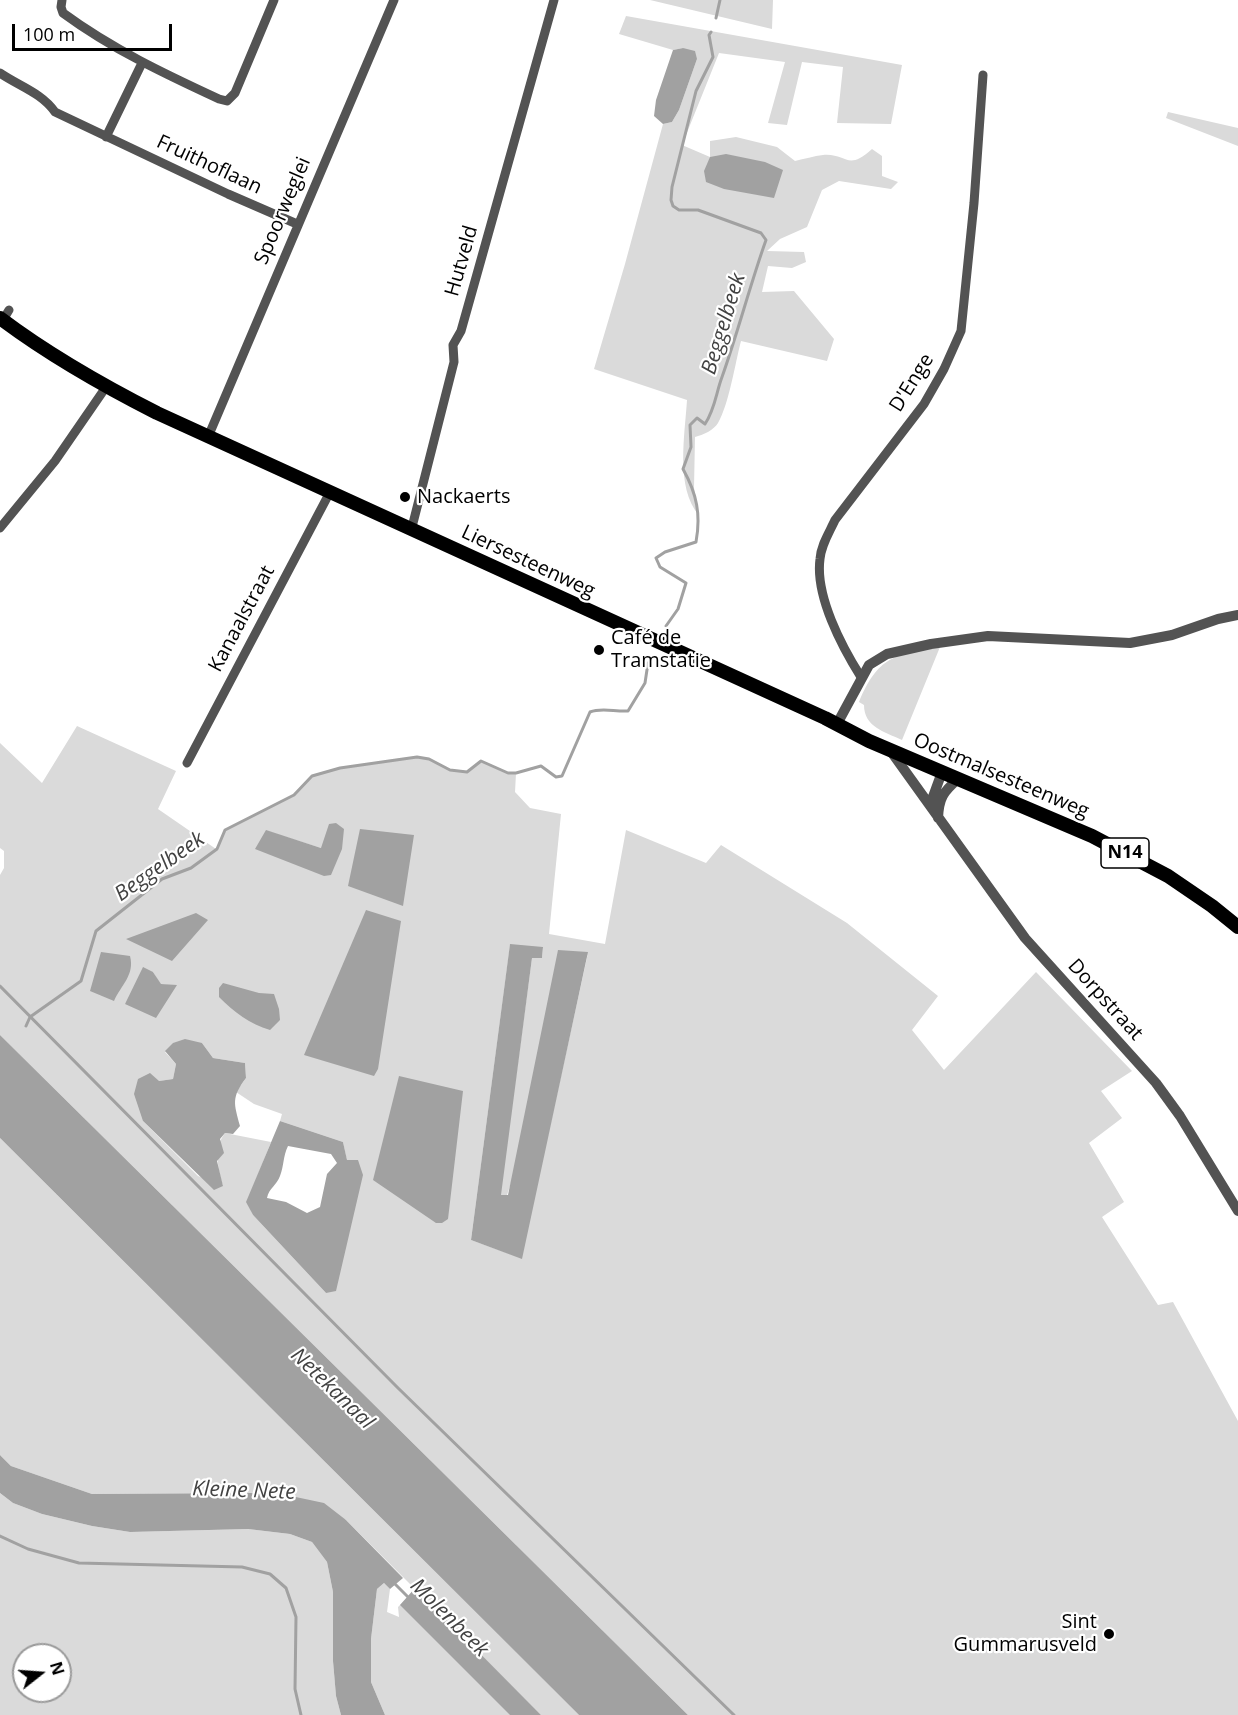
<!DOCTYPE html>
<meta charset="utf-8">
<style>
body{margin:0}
#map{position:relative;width:1238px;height:1715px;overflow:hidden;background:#fff;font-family:"Open Sans",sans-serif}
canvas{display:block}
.north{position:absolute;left:12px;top:1643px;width:60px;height:60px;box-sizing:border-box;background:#fff;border:2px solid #999;border-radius:50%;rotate:73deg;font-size:16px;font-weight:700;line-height:24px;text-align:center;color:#000}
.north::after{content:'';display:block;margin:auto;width:21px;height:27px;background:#000;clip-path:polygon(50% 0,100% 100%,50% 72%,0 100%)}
.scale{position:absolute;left:12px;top:24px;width:160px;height:27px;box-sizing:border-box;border:3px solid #000;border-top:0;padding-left:8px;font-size:18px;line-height:21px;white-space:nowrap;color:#000;-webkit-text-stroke:4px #fff;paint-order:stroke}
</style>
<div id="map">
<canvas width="1238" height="1715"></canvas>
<div class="north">N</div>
<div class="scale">100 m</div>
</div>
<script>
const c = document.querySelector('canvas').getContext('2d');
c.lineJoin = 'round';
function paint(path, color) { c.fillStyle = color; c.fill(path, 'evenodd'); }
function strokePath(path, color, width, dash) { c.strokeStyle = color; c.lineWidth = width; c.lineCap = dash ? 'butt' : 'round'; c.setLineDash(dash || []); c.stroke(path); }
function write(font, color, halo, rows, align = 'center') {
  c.font = font + ' "Open Sans",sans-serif'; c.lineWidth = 4.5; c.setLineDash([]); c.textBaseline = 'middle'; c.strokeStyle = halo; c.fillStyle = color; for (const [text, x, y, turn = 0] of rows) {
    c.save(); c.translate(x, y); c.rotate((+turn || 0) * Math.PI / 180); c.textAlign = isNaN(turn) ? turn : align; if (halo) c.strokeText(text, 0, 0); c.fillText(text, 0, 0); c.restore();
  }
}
paint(new Path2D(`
 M 650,0 L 773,0 L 772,29 Z
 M 626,16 L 902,65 L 891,124 L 837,123 L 843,67 L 802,62 L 787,125 L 768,123 L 785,62 L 719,53 L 682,145 L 710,157 L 710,141 L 736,137 L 777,147 L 795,161 C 804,159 814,156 823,155 C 847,153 847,172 872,149 L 882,156 L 882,176 L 898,182 L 891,189 L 839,181 L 822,190 L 807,227 L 780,239 L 767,251 L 804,252 L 806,262 L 792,268 L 768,266 L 762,292 L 794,291 L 834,339 L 827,361 L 741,341 C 735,364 729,404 718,423 C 714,430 703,435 695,437 L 694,488 L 699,515 C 675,488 685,434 687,400 L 594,369 L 625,264 L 663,124 L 672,122 L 679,110 L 697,59 L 683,48 L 673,50 L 619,34 Z
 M 1168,112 L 1238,128 L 1238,146 L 1166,118 Z
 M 940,647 L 902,740 C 885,732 864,727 864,705 L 859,702 C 878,657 894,654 940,647 Z
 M 77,726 L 176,771 L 158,809 L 216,849 L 225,830 L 294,795 L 312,776 L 340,768 L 417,757 L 429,759 L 450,770 L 467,772 L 481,761 L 508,773 L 516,773 L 515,792 L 530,808 L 561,814 L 549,934 L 605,944 L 626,830 L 706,863 L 721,845 L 847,923 L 938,996 L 912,1030 L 944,1070 L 1036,972 L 1132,1071 L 1101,1091 L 1122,1118 L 1089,1143 L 1124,1202 L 1102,1217 L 1158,1305 L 1173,1302 L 1238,1421 L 1238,1715 L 688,1715 L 0,1035 L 0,875 L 4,868 L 4,851 L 0,848 L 0,743 L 42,783 ZM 267,831 L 321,848 L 256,849 ZM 510,945 L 543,948 L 542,958 L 532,958 L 500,1195 L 507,1195 L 588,953 L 521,1258 L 471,1240 ZM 153,972 L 160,984 L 176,986 L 125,1004 ZM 202,1043 L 213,1058 L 245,1063 L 246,1078 L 236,1092 L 254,1104 L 282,1114 L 280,1121 L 343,1142 L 347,1161 L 326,1293 L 253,1215 L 247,1202 L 271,1142 L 225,1133 C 213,1148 218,1169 223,1186 L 198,1176 L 143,1121 L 159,1081 L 173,1079 L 176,1064 L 165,1052 Z
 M 0,1138 L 579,1715 L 541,1715 L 346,1520 L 291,1496 L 251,1493 L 92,1494 L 11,1466 L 0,1455 Z
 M 0,1493 L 13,1503 L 42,1514 L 92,1526 L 130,1532 L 248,1529 L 290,1534 L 312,1542 L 327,1562 L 333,1592 L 333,1661 L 336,1696 L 341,1715 L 0,1715 ZM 24,1655 L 60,1655 L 60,1691 L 24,1691 Z
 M 384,1583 L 390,1589 L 387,1612 L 399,1617 L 398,1607 L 408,1597 L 525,1715 L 385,1715 L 371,1682 L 371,1639 L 377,1589 Z`), '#dadada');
paint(new Path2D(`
 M 683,48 L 695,51 L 697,59 L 679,110 L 672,122 L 663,124 L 654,116 L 656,100 L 673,50 Z
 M 726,154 L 765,162 L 783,170 L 774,198 L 724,189 L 706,182 L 704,171 L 710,157 Z
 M 336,823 L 344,829 L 342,849 L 331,875 L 324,876 L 255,849 L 266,830 L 321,848 L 329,824 Z
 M 360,829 L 414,835 L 403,906 L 348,886 Z
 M 366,910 L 401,921 L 378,1069 L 374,1076 L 304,1055 Z
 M 196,913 L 208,920 L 172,961 L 126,939 Z
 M 510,944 L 543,947 L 542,958 L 532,958 L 501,1195 L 508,1195 L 558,950 L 588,952 L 522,1259 L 471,1240 Z
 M 101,952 L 130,956 C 135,975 121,985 114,1001 L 90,991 Z
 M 143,967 L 153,972 L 161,984 L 177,985 L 156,1018 L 125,1004 Z
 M 223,983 L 259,993 L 274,994 L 279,1009 L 280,1020 L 270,1030 C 250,1024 234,1012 219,997 L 219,988 Z
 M 0,1035 L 688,1715 L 579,1715 L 0,1138 Z
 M 185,1039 L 202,1043 L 213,1058 L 245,1063 L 246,1078 C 231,1098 234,1103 240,1126 L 233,1134 L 225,1133 L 220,1139 L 224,1153 L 217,1161 L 223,1186 L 214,1190 L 143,1121 L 134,1094 L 138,1079 L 150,1073 L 159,1081 L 173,1079 L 176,1064 L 165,1051 L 173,1043 Z
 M 399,1076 L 463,1091 L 448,1219 L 442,1223 L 436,1223 L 373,1180 Z
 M 280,1121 L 343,1142 L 347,1160 L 358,1160 L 363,1175 L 336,1291 L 326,1293 L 253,1215 L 246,1202 ZM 288,1146 L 331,1154 L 337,1163 L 327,1174 L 320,1207 L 307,1213 L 286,1202 L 267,1198 C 269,1188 277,1185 280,1176 C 284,1166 283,1156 288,1146 Z
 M 0,1455 L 11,1466 L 92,1494 L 251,1493 L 291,1496 L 324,1503 L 346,1520 L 403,1578 L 390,1589 L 384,1583 L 377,1589 L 371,1639 L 371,1682 L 385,1715 L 341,1715 L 336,1696 L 333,1661 L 333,1592 L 327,1562 L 312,1542 L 290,1534 L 248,1529 L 130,1532 L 92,1526 L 42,1514 L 13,1503 L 0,1493 Z
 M 415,1588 L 432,1605 L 541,1715 L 510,1715 L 400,1605 Z`), '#a1a1a1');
strokePath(new Path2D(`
 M 716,18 L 720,0
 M 666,626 L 678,609 L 686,583 L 660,567 L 656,558 L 665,552 L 696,542 C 701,515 697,494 683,469 L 691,447 L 690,425 L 697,418 L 705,424 C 715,409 716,393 722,377 C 738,332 750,285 766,240 L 761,233 L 698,210 L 679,210 L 673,206 L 671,200 L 672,187 L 696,91 L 713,57 L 709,35 L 711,32
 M 0,986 L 398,1388 L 734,1715
 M 26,1026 L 30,1017 L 81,981 L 96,931 L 162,879 L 191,868 L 217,849 L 225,830 L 294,795 L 312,776 L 340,768 L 417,757 L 429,759 L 450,770 L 467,772 L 481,761 L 508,773 L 516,773 L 541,766 L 556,777 L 562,776 L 590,712 C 602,707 615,712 628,711 L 645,683 L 648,663
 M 0,1536 L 28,1549 L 79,1563 L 242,1567 L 270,1574 L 286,1588 L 296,1617 L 295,1689 L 301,1715
 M 393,1582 L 410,1599`), '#a1a1a1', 3);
strokePath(new Path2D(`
 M 62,0 L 61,7 L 63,13 C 112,49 165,74 219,99 L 227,101 L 235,93 L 274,0
 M 0,73 C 19,86 42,93 55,112 L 228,194 L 297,224
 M 106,137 L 142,63
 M 3,320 L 9,310
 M 208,437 L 394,0
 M 0,528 L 55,461 L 106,387
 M 411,531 L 454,362 L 453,345 L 461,331 L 554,0
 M 861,677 C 842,647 815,596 820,559 C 821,545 829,533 835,520 L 924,404 L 944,369 L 961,331 L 974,203 L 983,75
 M 187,763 L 330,492`), '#535353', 9);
strokePath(new Path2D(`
 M 837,724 L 869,665 L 887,654 L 931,644 L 988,636 L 1130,643 L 1172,635 L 1218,619 L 1238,615
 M 890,750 L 1025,938 L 1156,1083 L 1180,1116 L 1238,1211
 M 930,805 L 942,772
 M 938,818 C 939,798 943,792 958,779`), '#535353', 10);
strokePath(new Path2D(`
 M 0,318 C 49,355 102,385 157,413 L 825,718 L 869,741 L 1092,836 L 1168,876 L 1212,906 L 1238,927`), '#000', 14);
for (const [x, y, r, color] of [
 [405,497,6,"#000"],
 [599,650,6,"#000"],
 [1109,1634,6,"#000"]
]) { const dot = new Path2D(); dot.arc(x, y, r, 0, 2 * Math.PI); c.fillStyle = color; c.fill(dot); strokePath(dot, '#fff', 2); }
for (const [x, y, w] of [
 [1125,853,48]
]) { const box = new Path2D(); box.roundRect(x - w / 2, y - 15, w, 30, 4.5); c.fillStyle = '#fff'; c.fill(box); strokePath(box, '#000', 1.5); }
write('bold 18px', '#000', null, [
 ["N14",1125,853]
]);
write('20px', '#000', '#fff', [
 ["Fruithoflaan",209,165,25],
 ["Spoorweglei",283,211,-67],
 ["Hutveld",462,261,-74],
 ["D'Enge",912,383,-58],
 ["Liersesteenweg",528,562,25],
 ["Kanaalstraat",242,619,-62],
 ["Oostmalsesteenweg",1001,776,23],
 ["Dorpstraat",1105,1000,48]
]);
write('20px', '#000', '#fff', [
 ["Nackaerts",417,497],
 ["Café de",611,638],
 ["Tramstatie",611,661],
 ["Sint",1097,1622,"right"],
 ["Gummarusveld",1097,1645,"right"]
], 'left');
write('italic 21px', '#424242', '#fff', [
 ["Beggelbeek",724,324,-73],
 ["Beggelbeek",160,867,-35],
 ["Netekanaal",332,1389,44],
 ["Kleine Nete",244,1491,2],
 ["Molenbeek",449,1618,45]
]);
</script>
